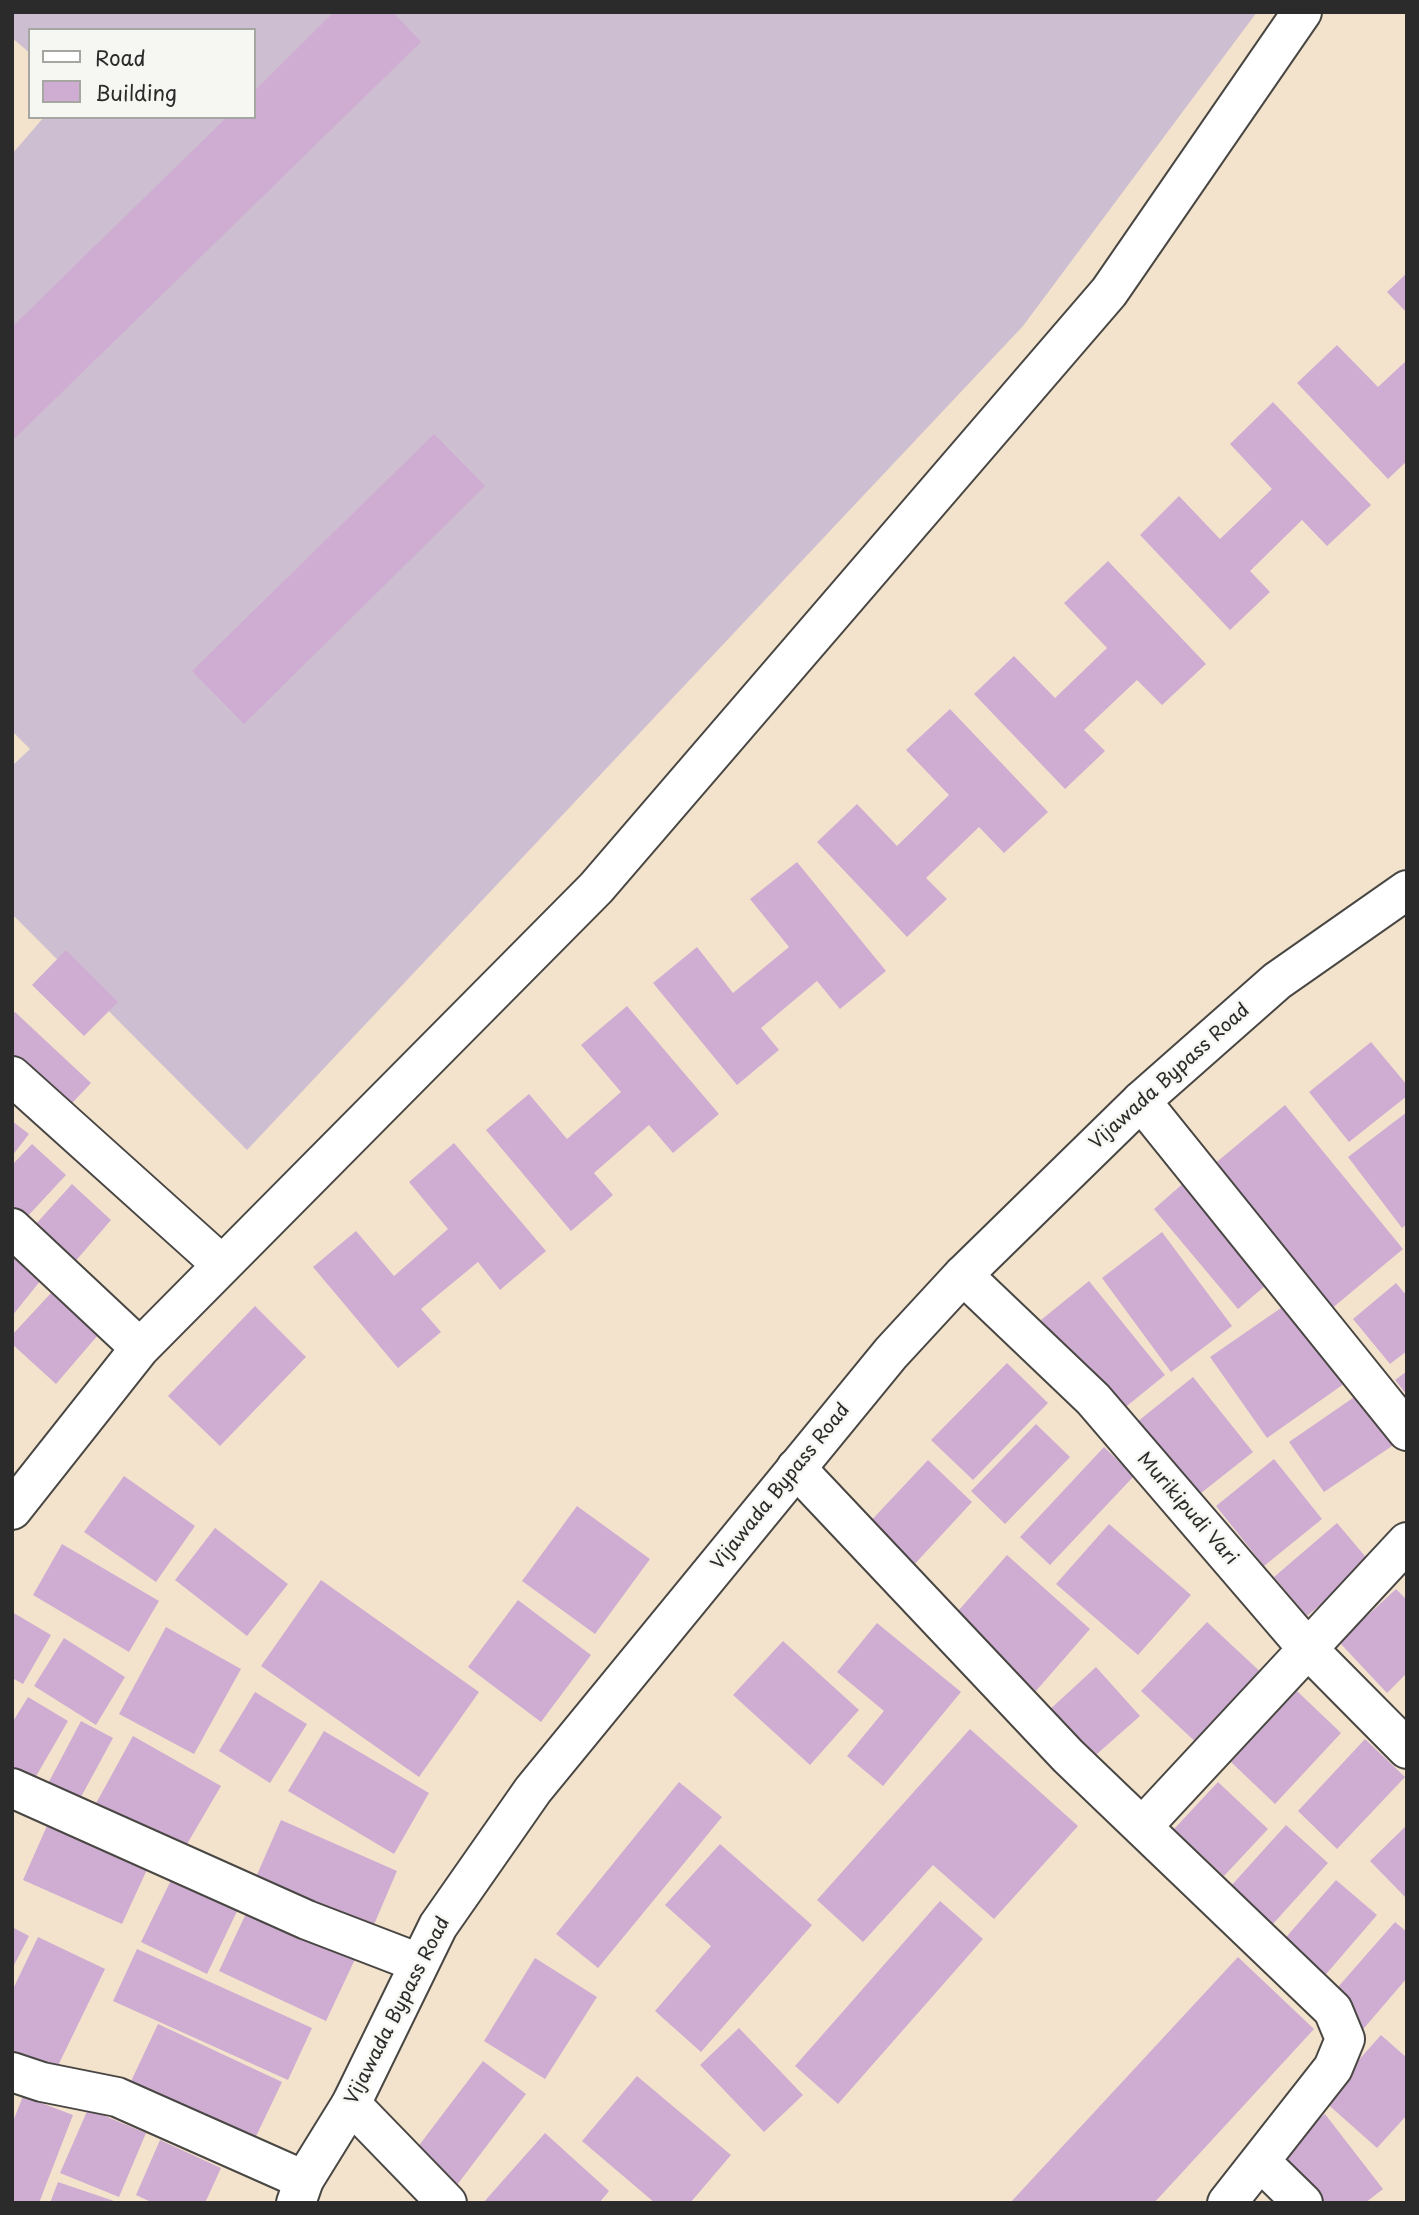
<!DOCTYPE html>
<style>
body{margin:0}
#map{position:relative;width:1419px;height:2215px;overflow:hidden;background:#f3e3cc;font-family:"Playpen Sans",sans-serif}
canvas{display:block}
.frame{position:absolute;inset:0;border:14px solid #2b2b2b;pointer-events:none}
.legend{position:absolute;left:28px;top:28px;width:228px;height:91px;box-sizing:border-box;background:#f6f6f2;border:2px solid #a5a5a2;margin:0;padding:9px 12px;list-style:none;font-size:21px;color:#2b2b2b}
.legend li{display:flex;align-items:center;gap:14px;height:35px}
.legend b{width:35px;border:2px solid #a5a5a2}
</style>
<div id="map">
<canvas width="1419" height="2215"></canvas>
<div class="frame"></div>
<ul class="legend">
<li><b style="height:9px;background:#fff"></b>Road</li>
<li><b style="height:19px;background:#cfadd2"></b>Building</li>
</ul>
</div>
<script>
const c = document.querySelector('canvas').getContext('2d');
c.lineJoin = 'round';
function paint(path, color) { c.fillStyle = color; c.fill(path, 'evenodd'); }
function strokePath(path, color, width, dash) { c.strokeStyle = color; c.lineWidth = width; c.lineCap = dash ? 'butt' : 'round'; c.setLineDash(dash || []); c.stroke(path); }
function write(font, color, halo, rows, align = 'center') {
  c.font = font + ' "Playpen Sans",sans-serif'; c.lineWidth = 5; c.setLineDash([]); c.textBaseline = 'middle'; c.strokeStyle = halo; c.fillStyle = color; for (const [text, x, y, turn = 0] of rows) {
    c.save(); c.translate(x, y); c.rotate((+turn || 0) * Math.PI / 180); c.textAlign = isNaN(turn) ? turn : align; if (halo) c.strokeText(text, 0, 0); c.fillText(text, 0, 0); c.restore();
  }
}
paint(new Path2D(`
 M 12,12 L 1257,12 L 1023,326 L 247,1150 L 12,914 L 12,766 L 30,749 L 12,731 L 12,154 L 44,117 L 254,117 L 254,30 L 30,30 L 30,53 L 12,38 Z`), '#cebed1');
paint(new Path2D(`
 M 334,12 L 393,12 L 421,42 L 12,441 L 12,327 L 227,117 L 254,117 L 254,91 Z
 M 1407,273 L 1407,313 L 1387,292 Z
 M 1337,345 L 1378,387 L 1407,360 L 1407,461 L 1388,479 L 1297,383 Z
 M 1273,402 L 1371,505 L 1327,546 L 1302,520 L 1250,571 L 1270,592 L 1230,630 L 1140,535 L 1179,496 L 1220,539 L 1272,489 L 1230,444 Z
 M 434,434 L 485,486 L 244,724 L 192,671 Z
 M 1108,561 L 1206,664 L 1162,705 L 1137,680 L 1084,730 L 1105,751 L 1065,789 L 974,694 L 1014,656 L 1055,698 L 1107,648 L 1064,603 Z
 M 950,709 L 1048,812 L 1004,853 L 979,827 L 926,878 L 947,899 L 907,937 L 817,842 L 857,804 L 897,846 L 949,795 L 906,750 Z
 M 797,862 L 886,971 L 840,1009 L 817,981 L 761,1028 L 779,1050 L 737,1085 L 653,983 L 697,947 L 733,993 L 789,947 L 750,899 Z
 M 66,950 L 118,1002 L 84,1036 L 32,985 Z
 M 627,1006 L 719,1114 L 673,1153 L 649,1125 L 594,1173 L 613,1195 L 571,1231 L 486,1130 L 529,1094 L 567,1139 L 621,1092 L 581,1045 Z
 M 15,1012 L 91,1083 L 60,1116 L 12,1070 L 12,1014 Z
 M 1371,1042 L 1407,1085 L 1407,1096 L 1349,1142 L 1309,1092 Z
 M 1285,1105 L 1403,1249 L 1324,1315 L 1206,1171 Z
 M 1407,1112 L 1407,1224 L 1402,1228 L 1348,1157 Z
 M 12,1121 L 29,1134 L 12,1156 Z
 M 454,1143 L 546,1251 L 500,1290 L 478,1262 L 421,1309 L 441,1332 L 398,1368 L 313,1267 L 356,1231 L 394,1276 L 448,1229 L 409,1182 Z
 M 32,1144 L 66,1175 L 26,1218 L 12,1205 L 12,1165 Z
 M 1187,1180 L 1272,1280 L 1238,1309 L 1154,1209 Z
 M 72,1184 L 111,1220 L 67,1271 L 26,1235 Z
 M 1162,1232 L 1232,1326 L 1171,1372 L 1102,1278 Z
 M 12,1250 L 45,1275 L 12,1316 Z
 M 1089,1281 L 1165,1375 L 1117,1414 L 1041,1320 Z
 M 1396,1283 L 1407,1296 L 1407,1351 L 1390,1364 L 1353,1319 Z
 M 51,1293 L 98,1335 L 56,1384 L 12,1344 L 12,1335 Z
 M 1291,1301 L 1348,1381 L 1267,1438 L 1210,1357 Z
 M 255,1306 L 306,1357 L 220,1446 L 168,1396 Z
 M 1007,1363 L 1048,1403 L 973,1480 L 931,1440 Z
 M 1407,1371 L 1407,1395 L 1395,1380 Z
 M 1193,1377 L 1253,1452 L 1196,1497 L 1137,1422 Z
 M 1363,1391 L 1398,1442 L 1324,1492 L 1289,1442 Z
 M 1036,1424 L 1070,1457 L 1005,1524 L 971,1491 Z
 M 1104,1447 L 1134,1476 L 1050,1565 L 1020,1537 Z
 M 1274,1459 L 1322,1519 L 1264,1566 L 1216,1506 Z
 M 928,1460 L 972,1502 L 912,1567 L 867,1525 Z
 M 124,1476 L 195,1526 L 156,1582 L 84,1532 Z
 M 577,1506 L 650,1559 L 595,1634 L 522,1581 Z
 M 1337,1523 L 1370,1562 L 1307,1616 L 1274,1577 Z
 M 1109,1524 L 1191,1595 L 1138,1655 L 1056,1584 Z
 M 215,1528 L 288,1584 L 247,1636 L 175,1580 Z
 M 62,1544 L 159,1601 L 129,1652 L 33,1595 Z
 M 1007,1555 L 1090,1629 L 1036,1691 L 952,1618 Z
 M 321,1580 L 479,1692 L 419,1777 L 261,1666 Z
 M 1396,1589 L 1407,1600 L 1407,1673 L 1387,1693 L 1339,1642 Z
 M 518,1600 L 591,1655 L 541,1722 L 468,1667 Z
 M 12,1612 L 51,1635 L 23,1684 L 12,1678 Z
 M 1207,1622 L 1267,1678 L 1202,1748 L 1141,1691 Z
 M 877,1623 L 961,1692 L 883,1786 L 847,1756 L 884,1711 L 837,1672 Z
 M 166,1627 L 241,1669 L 194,1754 L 119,1714 Z
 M 64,1638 L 125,1677 L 96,1725 L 34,1686 Z
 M 783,1641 L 859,1710 L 810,1765 L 733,1695 Z
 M 1096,1667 L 1140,1716 L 1089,1761 L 1046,1713 Z
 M 1297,1691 L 1341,1733 L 1275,1804 L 1231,1762 Z
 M 255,1692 L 307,1724 L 270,1783 L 219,1751 Z
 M 28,1697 L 68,1721 L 31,1785 L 12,1774 L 12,1723 Z
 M 81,1721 L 113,1738 L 75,1808 L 44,1791 Z
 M 970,1729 L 1078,1826 L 994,1919 L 933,1865 L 863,1942 L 817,1900 Z
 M 324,1731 L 429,1793 L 394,1854 L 288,1791 Z
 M 133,1736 L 221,1786 L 180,1856 L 94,1807 Z
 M 1365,1739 L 1405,1777 L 1337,1849 L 1298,1811 Z
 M 679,1782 L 722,1817 L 598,1968 L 556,1934 Z
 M 1218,1782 L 1268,1829 L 1224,1876 L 1174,1829 Z
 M 50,1819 L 150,1863 L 122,1924 L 23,1880 Z
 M 281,1820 L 397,1871 L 369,1936 L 252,1886 Z
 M 1286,1825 L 1328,1863 L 1272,1925 L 1230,1887 Z
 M 1407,1825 L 1407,1899 L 1370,1861 Z
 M 720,1844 L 812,1925 L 701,2052 L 655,2011 L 711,1946 L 665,1905 Z
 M 175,1872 L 241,1903 L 207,1974 L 141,1942 Z
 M 1336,1880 L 1377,1915 L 1315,1987 L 1274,1951 Z
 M 940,1901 L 983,1939 L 838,2104 L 795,2066 Z
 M 250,1905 L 357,1955 L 326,2021 L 219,1971 Z
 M 1395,1922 L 1407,1932 L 1407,1978 L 1359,2034 L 1324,2003 Z
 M 12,1927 L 29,1936 L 12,1969 Z
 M 38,1937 L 105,1969 L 51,2080 L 12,2061 L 12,1991 Z
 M 137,1949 L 312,2028 L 288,2080 L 113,2001 Z
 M 1238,1957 L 1314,2029 L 1154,2203 L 1010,2203 Z
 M 535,1958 L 597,1997 L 545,2079 L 484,2041 Z
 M 158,2024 L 282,2082 L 249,2151 L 125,2094 Z
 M 739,2028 L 803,2095 L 764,2132 L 700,2065 Z
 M 1381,2035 L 1407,2058 L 1407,2115 L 1377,2148 L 1323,2100 Z
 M 483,2061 L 526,2094 L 457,2185 L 414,2152 Z
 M 637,2076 L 731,2155 L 690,2203 L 655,2203 L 582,2141 Z
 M 23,2096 L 73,2115 L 39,2203 L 12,2203 L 12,2124 Z
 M 88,2109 L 146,2133 L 119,2197 L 60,2173 Z
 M 1325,2114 L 1383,2189 L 1365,2203 L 1319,2203 L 1279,2151 Z
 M 545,2133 L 609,2191 L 599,2203 L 483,2203 Z
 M 160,2140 L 221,2168 L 205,2203 L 153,2203 L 136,2195 Z
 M 58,2182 L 117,2202 L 117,2203 L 50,2203 Z`), '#cfadd2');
const street = new Path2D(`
 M 12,1076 L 221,1264
 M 1141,1101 L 1407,1431
 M 12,1228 L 140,1348
 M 963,1275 L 1093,1399 L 1307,1648 L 1407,1749
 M 796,1468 L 1068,1756 L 1333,2010 L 1345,2039 L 1333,2068 L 1227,2203
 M 12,1510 L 140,1348 L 596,888 L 1109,292 L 1302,12
 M 12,1788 L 307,1920 L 419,1963
 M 1142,1827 L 1407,1542
 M 12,2072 L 42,2082 L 117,2097 L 304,2180
 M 351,2104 L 447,2203
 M 1260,2161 L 1303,2203`);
const secondary = new Path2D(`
 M 296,2203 L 304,2180 L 351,2104 L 438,1926 L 533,1790 L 891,1353 L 963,1275 L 1141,1101 L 1277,981 L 1407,890`);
strokePath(street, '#494743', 42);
strokePath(secondary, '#494743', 42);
strokePath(street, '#fff', 38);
strokePath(secondary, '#fff', 38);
write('19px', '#2b2b2b', '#f6f6f2', [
 ["Vijawada Bypass Road",1170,1077,-42],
 ["Vijawada Bypass Road",781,1487,-51],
 ["Murikipudi Vari",1187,1509,49],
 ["Vijawada Bypass Road",398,2011,-63]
]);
</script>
